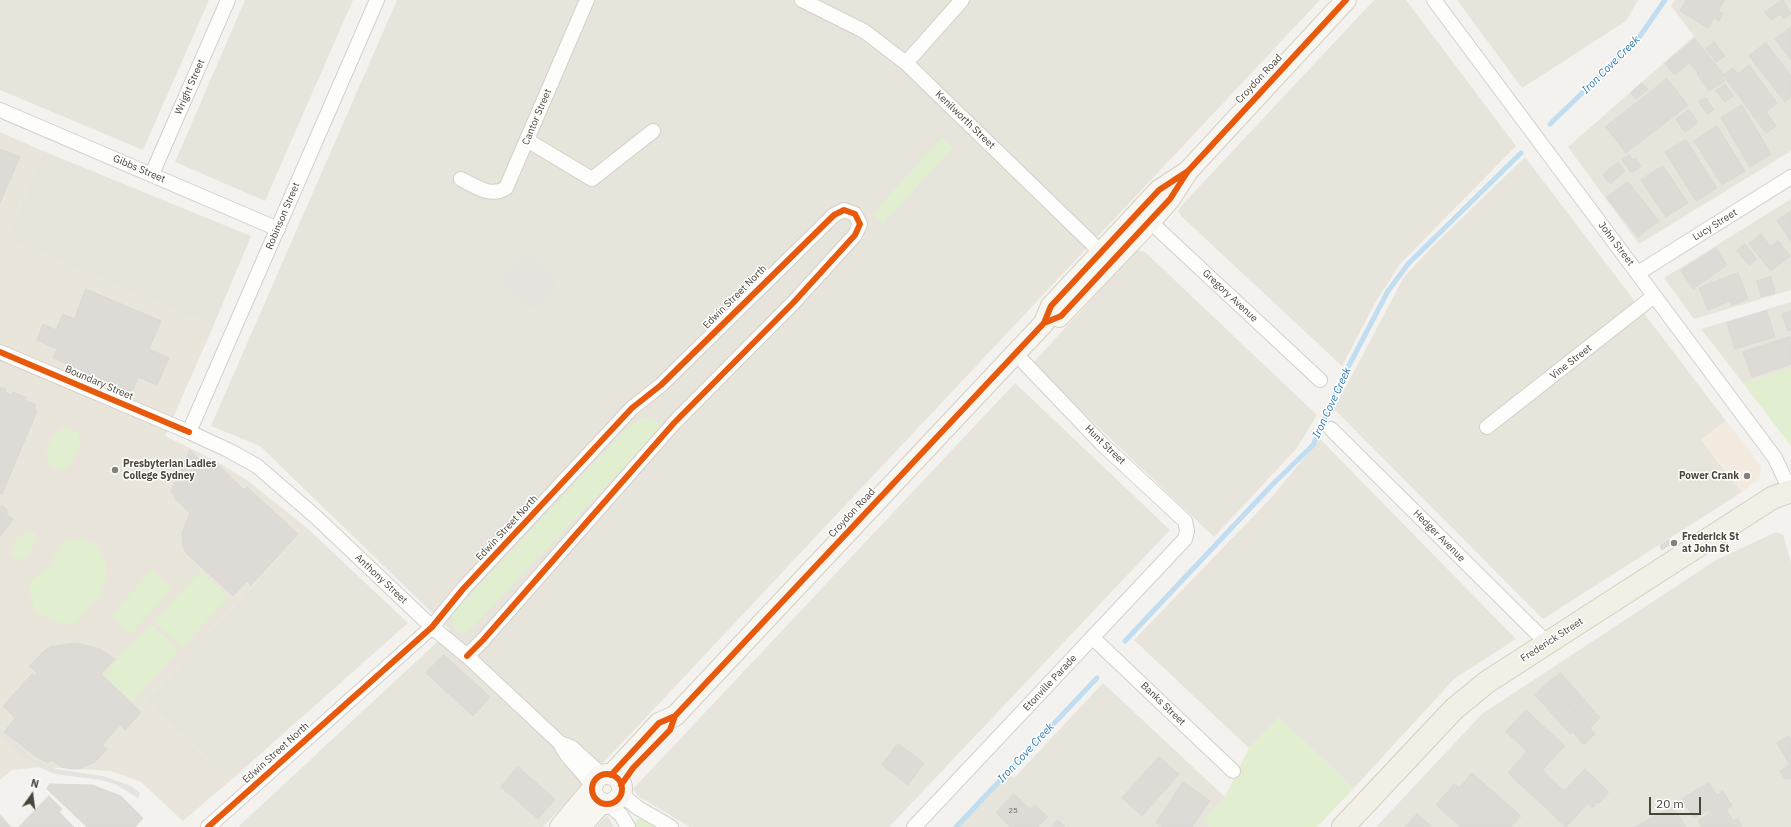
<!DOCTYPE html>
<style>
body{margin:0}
#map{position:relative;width:1791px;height:827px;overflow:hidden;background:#f4f2ee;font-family:"IBM Plex Sans",sans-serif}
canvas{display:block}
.north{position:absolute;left:12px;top:775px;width:40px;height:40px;-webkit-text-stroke:3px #fff;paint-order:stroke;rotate:14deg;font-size:11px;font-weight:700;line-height:16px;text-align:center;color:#4b4439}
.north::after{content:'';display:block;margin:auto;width:14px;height:18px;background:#4b4439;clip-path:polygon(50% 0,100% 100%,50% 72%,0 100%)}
.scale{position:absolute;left:1649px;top:797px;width:52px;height:18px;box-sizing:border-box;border:2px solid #4b4439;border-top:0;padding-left:5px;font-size:12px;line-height:14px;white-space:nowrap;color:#4b4439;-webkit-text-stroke:3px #fff;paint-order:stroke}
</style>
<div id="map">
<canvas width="1791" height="827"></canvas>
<div class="north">N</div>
<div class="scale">20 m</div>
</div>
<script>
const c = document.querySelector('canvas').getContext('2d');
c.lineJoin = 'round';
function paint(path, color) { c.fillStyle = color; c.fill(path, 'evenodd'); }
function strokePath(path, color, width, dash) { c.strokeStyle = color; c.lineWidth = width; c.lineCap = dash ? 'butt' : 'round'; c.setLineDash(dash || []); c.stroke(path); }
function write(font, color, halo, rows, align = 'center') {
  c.font = font + ' "IBM Plex Sans",sans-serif'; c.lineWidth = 3; c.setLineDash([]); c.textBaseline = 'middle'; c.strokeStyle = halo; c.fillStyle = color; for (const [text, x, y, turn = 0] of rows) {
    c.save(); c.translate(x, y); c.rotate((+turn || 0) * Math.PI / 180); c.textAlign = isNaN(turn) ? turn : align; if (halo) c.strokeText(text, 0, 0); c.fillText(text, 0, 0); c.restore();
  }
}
paint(new Path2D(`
 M 0,0 L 209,0 L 143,150 L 0,90 Z
 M 245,0 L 353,0 L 265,201 L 175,162 Z
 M 397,0 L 1320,0 L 543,827 L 238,827 L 450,630 L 260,446 L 211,426 Z
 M 1374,0 L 1406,0 L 1516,146 L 1400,264 L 1375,303 L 1342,366 L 1181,216 L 1178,211 L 1182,205 Z
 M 1457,0 L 1638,0 L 1626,21 L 1522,88 Z
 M 1675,0 L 1791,0 L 1791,151 L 1639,244 L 1568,147 L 1694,36 L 1671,6 Z
 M 43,151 L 251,236 L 213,327 L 6,239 Z
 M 1525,157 L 1726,421 L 1701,440 L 1742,492 L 1543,619 L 1334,409 L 1404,277 L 1431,248 Z
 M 1791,199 L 1791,290 L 1694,319 L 1664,278 Z
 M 1137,250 L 1145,252 L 1317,415 L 1297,448 L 1214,537 L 1032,364 Z
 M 1791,302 L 1791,368 L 1743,383 L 1701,329 Z
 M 1015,383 L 1170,530 L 889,827 L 690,827 L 638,796 L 633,789 Z
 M 1320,439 L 1516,639 L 1454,679 L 1354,788 L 1279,718 L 1249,748 L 1134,640 L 1270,499 Z
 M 307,528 L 408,623 L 231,780 L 145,701 Z
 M 1776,532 L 1783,535 L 1791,562 L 1791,827 L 1376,827 L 1482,714 L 1716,560 Z
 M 1103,683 L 1225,797 L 1203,821 L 1210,827 L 957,827 L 1009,773 L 1014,778 Z
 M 607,815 L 614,827 L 596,827 Z`), '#e7e4dc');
paint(new Path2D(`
 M 1726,421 L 1748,448 L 1761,467 L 1760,478 L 1742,492 L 1701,440 Z`), '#f3ebdf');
paint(new Path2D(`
 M 0,132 L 43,151 L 6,239 L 213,327 L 165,436 L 214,460 L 247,480 L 307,528 L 145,701 L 231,780 L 183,821 L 141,782 L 111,771 L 42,767 L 12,770 L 0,780 Z`), '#eae5da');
paint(new Path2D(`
 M 942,137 L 953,148 L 883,224 L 872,214 Z
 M 1791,368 L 1791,446 L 1743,383 Z
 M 644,417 L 657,421 L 660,430 L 467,633 L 457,632 L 451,621 L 456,610 L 627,428 Z
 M 64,427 C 96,428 72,479 53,468 C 38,459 52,432 64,427 Z
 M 30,530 L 36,534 C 37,545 29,558 18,560 L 12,556 C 10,545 19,532 30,530 Z
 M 80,538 L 98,545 C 101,552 105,559 106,566 C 110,589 89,608 74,624 C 59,625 49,620 36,612 L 30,594 L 30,582 L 49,566 L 64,539 Z
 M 152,570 L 172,588 L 131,634 L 111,615 Z
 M 201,571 L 229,597 L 182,648 L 153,621 Z
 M 151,624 L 179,650 L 132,701 L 103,675 Z
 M 1279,718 L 1354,788 L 1317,827 L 1210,827 L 1203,821 L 1225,797 L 1249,748 Z
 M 643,818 L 661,827 L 635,827 L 634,825 L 637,819 Z`), '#e1eecf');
paint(new Path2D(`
 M 527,253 L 557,282 L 532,309 L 501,281 Z
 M 0,728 L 30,757 L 56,769 L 103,776 L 131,786 L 140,793 L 138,798 L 115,784 L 101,780 L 55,774 L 39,767 L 29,761 L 0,735 Z`), '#e6e3df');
strokePath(new Path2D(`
 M 1550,124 L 1638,39 L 1665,0
 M 1125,641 L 1272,485 L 1313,445 L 1344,375 L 1388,291 L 1408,264 L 1521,153
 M 956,827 L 1097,678`), '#c0ddf1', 5);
const building = new Path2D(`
 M 1687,0 L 1725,0 L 1718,11 L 1723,14 L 1719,21 L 1714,18 L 1708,28 L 1680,11 Z
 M 1783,0 L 1791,14 L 1784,19 L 1781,14 L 1771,20 L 1765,12 Z
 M 1791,27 L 1791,60 L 1775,39 Z
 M 1695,39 L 1711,59 L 1696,71 L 1689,63 L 1675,75 L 1665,64 Z
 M 1714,42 L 1725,56 L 1716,62 L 1706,49 Z
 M 1766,43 L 1791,76 L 1791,97 L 1785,102 L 1749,56 Z
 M 1711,59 L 1723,74 L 1721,75 L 1725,81 L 1709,91 L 1698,76 L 1697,70 Z
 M 1749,65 L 1777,103 L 1766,112 L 1776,126 L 1766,133 L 1723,75 L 1733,68 L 1738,74 Z
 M 1667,79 L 1688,105 L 1626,153 L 1606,127 Z
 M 1642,83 L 1648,89 L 1636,99 L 1631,93 Z
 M 1725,84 L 1733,96 L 1725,102 L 1716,91 Z
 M 1706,98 L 1714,110 L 1707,114 L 1699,102 Z
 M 1742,105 L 1771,154 L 1750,167 L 1721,118 Z
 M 1689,110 L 1698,122 L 1685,132 L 1676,119 Z
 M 1717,126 L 1745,171 L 1722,185 L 1694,141 Z
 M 1686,140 L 1717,188 L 1696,201 L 1665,152 Z
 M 0,149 L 20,157 L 0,203 Z
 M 1629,155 L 1633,160 L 1635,158 L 1641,166 L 1631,173 L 1622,160 Z
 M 1618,162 L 1625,171 L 1610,184 L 1603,175 Z
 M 1663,166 L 1688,203 L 1666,217 L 1641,180 Z
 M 1628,182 L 1659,221 L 1638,237 L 1607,198 Z
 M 1791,211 L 1791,241 L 1777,221 Z
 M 1761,234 L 1771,247 L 1778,241 L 1790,256 L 1771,271 L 1749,244 Z
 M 1745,244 L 1757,259 L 1749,265 L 1737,251 Z
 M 1716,248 L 1727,265 L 1693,289 L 1681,271 Z
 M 1738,273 L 1748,299 L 1732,305 L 1730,301 L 1708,310 L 1699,288 Z
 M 1771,277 L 1775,293 L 1761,297 L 1757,281 Z
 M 86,289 L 161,321 L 149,349 L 169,358 L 157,385 L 138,377 L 132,392 L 53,358 L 57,349 L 37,340 L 43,324 L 56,330 L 63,314 L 74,319 Z
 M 1767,311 L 1775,337 L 1735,349 L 1727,323 Z
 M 1791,311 L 1791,330 L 1788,331 L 1782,314 Z
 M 1790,337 L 1791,364 L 1752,377 L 1743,352 Z
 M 0,387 L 6,389 L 5,392 L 12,395 L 13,392 L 27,398 L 25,400 L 36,405 L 34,409 L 37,411 L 2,494 L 0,493 Z
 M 190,450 L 202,462 L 205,459 L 210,464 L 214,461 L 244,490 L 247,487 L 298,534 L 251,585 L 247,581 L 233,596 L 186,553 L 183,547 L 182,533 L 190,513 L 174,498 L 175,496 L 171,492 Z
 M 3,506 L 7,510 L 7,515 L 13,519 L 0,537 L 0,507 Z
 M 1669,540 L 1671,544 L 1662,550 L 1660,546 Z
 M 76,643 L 100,649 L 115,659 L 101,674 L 141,712 L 125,730 L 120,725 L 102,745 L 107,749 L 95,762 L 79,769 L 71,769 L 62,767 L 51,760 L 48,763 L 34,755 L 4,732 L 15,718 L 3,706 L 32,674 L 34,676 L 37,673 L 29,666 L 43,652 L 50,647 Z
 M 444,655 L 490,697 L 473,716 L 426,673 Z
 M 1561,673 L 1600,718 L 1590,728 L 1549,682 Z
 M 1549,682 L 1595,734 L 1584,745 L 1573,732 L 1570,734 L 1535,695 Z
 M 1526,710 L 1565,746 L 1542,770 L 1564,791 L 1585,769 L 1609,792 L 1599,803 L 1597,802 L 1592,808 L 1588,803 L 1566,827 L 1508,773 L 1527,751 L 1506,732 Z
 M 1789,736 L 1791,739 L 1791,779 L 1785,779 L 1780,771 L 1790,765 L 1777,743 Z
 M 898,744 L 924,763 L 908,785 L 882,765 Z
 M 1159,757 L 1179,774 L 1142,816 L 1122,798 Z
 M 518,767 L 555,799 L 538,819 L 501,787 Z
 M 1472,773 L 1521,816 L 1511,827 L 1461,827 L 1436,805 L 1454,784 L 1459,788 Z
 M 1183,782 L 1210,801 L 1192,827 L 1162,827 L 1156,823 Z
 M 1709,783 L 1717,795 L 1723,791 L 1732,806 L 1726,809 L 1733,821 L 1738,819 L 1742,827 L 1701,827 L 1698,821 L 1710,813 L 1709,810 L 1694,818 L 1682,799 Z
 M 50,784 L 92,785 L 121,796 L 143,818 L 135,827 L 87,827 L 47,789 Z
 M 1014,794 L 1030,809 L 1014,827 L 1011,827 L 996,813 Z
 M 49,796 L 62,809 L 59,812 L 74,827 L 19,827 Z
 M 1035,805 L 1048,817 L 1038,827 L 1014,827 Z
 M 1673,807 L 1686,827 L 1635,827 Z
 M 1417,814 L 1432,827 L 1405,827 Z
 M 0,815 L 11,827 L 0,827 Z
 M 1058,820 L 1065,827 L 1051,827 Z`);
paint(building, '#dedbd6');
strokePath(building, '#dcd9d4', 1);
const street = new Path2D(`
 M 802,0 L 864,31 L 906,63 L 1107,258
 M 1434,0 L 1775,458 L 1791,492
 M 906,63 L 962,0
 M 0,110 L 278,229
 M 527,140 L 592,179 L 653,131
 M 152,174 L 228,0
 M 461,179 C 475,186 491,198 506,188 L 587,0
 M 1143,215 L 1320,380
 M 1638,273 L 1791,177
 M 0,352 L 189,432 L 228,450 L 257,466 L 316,517 L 432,627 L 467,656 L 560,743 L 571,747 L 602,775
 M 1487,427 L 1654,296
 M 1331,429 L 1547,643
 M 189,432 L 377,0
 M 1093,638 L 1233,771
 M 560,743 C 568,762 582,768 592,786
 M 621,794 L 638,808 L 671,827
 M 608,804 L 621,815 L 628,827
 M 208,827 L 432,627 L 463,589 L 632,408 L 661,385 L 834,215 L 844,210 L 855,214 L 860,224 L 855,235 L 793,303 L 674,423 L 483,640 L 467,656
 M 914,827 L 1185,539 L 1187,531 L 1185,521 L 1101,443 L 1015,353`);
const secondary = new Path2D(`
 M 1059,317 L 1150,222 L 1170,199 L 1188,171 L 1346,0
 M592 789a15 15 0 1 1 30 0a15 15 0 1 1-30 0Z
 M 611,775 L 659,723 L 675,716 L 1044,323 L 1051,306 L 1159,190 L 1188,171
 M 560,827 L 591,790
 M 580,827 L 602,803`);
const primary = new Path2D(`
 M 1343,827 L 1454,709 L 1487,682 L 1772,498 L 1791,491`);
strokePath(street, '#d2d0cb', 16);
strokePath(secondary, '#d3cfc5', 22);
strokePath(primary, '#d6cebb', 24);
strokePath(street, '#fdfdfc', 14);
strokePath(secondary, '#f7f6f1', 20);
strokePath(primary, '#f2efe6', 22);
strokePath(new Path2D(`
 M 1044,323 L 1061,316 L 1170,199 L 1188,171 L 1346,0
 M 0,352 L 189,432
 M592 789a15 15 0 1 1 30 0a15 15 0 1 1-30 0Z
 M 611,775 L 659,723 L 675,716 L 1044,323 L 1051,306 L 1159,190 L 1188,171
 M 621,785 L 633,768 L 670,730 L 675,716
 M 208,827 L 432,627 L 463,589 L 632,408 L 661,385 L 834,215 L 844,210 L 855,214 L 860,224 L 855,235 L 793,303 L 674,423 L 483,640 L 467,656`), '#e8590c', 6);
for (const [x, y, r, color] of [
 [115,470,4,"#868178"],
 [1747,476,4,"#868178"],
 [1674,543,4,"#868178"]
]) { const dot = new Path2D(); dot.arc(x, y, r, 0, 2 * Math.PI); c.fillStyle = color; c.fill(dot); strokePath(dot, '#fff', 1.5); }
write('8px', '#706a61', null, [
 ["25",1013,811]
]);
write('10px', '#4b4439', '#fff', [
 ["Croydon Road",1259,79,-47],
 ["Wright Street",190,87,-66],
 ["Cantor Street",537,117,-67],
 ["Kenilworth Street",965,120,44],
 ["Gibbs Street",139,169,23],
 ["Robinson Street",283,216,-67],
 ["Lucy Street",1715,225,-32],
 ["John Street",1616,244,53],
 ["Gregory Avenue",1230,296,43],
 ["Edwin Street North",735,297,-45],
 ["Vine Street",1571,362,-38],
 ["Boundary Street",99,383,23],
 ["Hunt Street",1105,445,44],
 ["Croydon Road",852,513,-47],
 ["Edwin Street North",507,528,-47],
 ["Hedger Avenue",1439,536,45],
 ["Anthony Street",381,579,43],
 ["Frederick Street",1552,640,-33],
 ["Etonville Parade",1050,683,-47],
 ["Banks Street",1163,704,44],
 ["Edwin Street North",276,753,-42]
]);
write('bold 10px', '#4b4439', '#fff', [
 ["Presbyterian Ladies",123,464],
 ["College Sydney",123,476],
 ["Power Crank",1739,476,"right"],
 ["Frederick St",1682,537],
 ["at John St",1682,549]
], 'left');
write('italic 11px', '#2e7ab2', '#fff', [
 ["Iron Cove Creek",1611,65,-45],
 ["Iron Cove Creek",1332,403,-65],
 ["Iron Cove Creek",1026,753,-47]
]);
</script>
